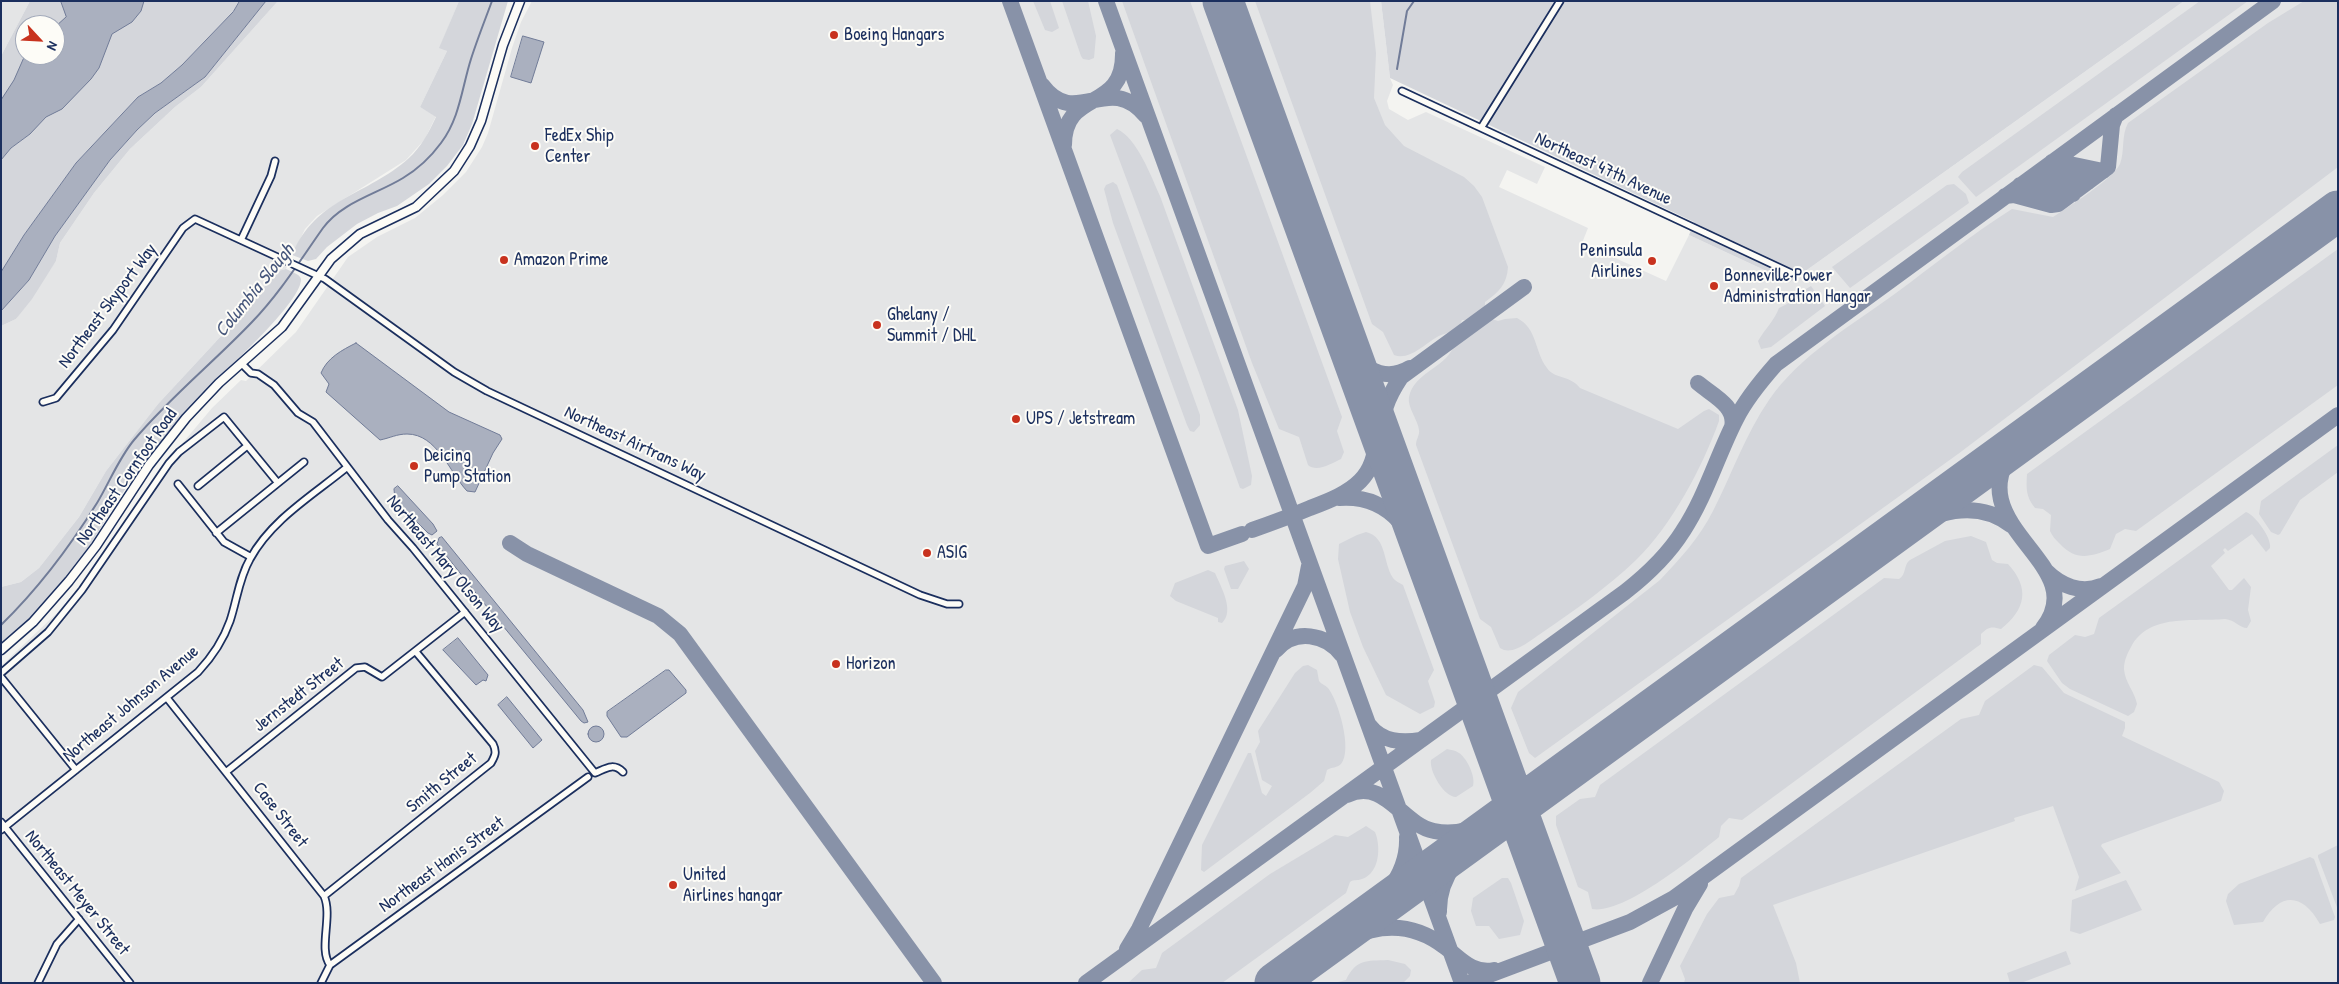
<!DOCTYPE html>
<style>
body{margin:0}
#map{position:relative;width:2339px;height:984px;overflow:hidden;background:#f4f4f1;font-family:"Patrick Hand",sans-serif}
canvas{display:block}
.frame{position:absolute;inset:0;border:2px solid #1b2f5e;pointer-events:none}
.north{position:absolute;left:15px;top:15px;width:50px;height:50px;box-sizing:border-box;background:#fdfcf7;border:1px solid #a3aaba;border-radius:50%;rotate:115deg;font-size:14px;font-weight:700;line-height:20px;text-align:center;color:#1b2f5e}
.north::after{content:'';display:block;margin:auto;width:18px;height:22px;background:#c8321e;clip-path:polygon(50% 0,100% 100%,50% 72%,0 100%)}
</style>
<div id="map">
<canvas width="2339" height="984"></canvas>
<div class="frame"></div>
<div class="north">N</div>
</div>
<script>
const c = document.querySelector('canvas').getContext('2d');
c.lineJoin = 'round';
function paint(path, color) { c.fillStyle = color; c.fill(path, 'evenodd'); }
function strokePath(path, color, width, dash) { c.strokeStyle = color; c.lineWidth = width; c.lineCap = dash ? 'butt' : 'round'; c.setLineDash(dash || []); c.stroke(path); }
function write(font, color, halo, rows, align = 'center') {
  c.font = font + ' "Patrick Hand",sans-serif'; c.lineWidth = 4; c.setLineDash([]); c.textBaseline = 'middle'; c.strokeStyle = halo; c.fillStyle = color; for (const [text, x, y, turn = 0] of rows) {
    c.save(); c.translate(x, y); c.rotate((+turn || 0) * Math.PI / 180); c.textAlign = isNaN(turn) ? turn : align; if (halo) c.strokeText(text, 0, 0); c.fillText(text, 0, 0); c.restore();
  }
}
paint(new Path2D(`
 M 1,1 L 30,1 L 1,56 Z
 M 278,1 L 459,1 L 440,47 L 447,51 L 420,107 L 436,116 L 425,139 L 406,160 L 317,216 L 305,229 L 286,269 L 278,271 L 222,335 L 158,404 L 106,471 L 79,517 L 39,568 L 21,582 L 1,587 L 1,326 L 16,319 L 56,261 L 60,243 L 94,193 L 130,149 L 175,107 L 201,87 Z
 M 532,1 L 1381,1 L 1390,78 L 1393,85 L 1387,101 L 1389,109 L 1408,120 L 1426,112 L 1545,167 L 1537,184 L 1507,170 L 1499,187 L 1588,228 L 1582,243 L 1666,281 L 1689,235 L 1790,282 L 2184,1 L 2338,1 L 2338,983 L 1,983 L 1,666 L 57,613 L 86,580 L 165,464 L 212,408 L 241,380 L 246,381 L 296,332 L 348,257 L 377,237 L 415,218 L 443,195 L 466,172 L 482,147 L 488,133 L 512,48 L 521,22 Z`), '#e4e5e6');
paint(new Path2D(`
 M 30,1 L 240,1 L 233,12 L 182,65 L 161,83 L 138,97 L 76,163 L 24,235 L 1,272 L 1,160 L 11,148 L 30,134 L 1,120 L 1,56 ZM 25,25 L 55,25 L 55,55 L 25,55 Z
 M 266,1 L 278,1 L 201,87 L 175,107 L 130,149 L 94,193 L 60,243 L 56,261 L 32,299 L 16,319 L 1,326 L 1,311 L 29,280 L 55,236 L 110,160 L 137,130 L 155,113 L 205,77 Z
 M 459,1 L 508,1 L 472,124 L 463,145 L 447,166 L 429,184 L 397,206 L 378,213 L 357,224 L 327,247 L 316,259 L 308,261 L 292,255 C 316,197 367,196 409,158 C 421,147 429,132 436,117 L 420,107 L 447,51 L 439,48 Z
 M 1033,1 L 1050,1 L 1059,28 L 1052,32 L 1045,30 Z
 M 1062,1 L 1088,1 L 1096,36 L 1094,58 L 1089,60 L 1083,59 L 1081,56 Z
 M 1122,1 L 1190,1 L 1342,417 L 1337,431 L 1344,452 L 1341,459 C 1332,463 1317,473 1308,465 L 1299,437 L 1279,429 L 1252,363 Z
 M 1255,1 L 1370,1 L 1376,53 L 1374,98 L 1385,125 L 1404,146 L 1464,177 L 1474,186 L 1482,197 L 1508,267 C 1507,284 1499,292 1485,302 L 1485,307 L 1468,320 L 1462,320 C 1458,332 1447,332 1437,337 C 1425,344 1409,361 1394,355 L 1383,332 L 1372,324 Z
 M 1381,1 L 2184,1 L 1790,282 L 1689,235 L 1694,222 L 1390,78 Z
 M 2200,1 L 2248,1 L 1976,197 L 1958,177 L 1962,172 Z
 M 2304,1 L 2338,1 L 2338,167 L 1958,454 L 1535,758 L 1529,753 L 1511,708 L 1518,692 L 1660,580 C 1680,559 1700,537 1713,511 C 1732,474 1745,435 1769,400 C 1800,355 1852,325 1896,293 C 1934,265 1972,234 2012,209 L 2053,217 C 2068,207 2113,179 2120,164 C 2125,151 2121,136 2128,123 L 2268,23 Z
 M 1117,129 C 1137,138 1151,176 1160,196 L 1238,410 L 1252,476 L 1251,485 L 1243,489 L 1240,488 L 1199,373 L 1110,135 Z
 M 1113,182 L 1117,185 L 1200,415 L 1200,425 L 1194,432 L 1190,431 L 1187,425 L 1113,223 L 1104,189 L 1106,185 Z
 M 1954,184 L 1966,194 L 1969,203 L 1850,288 L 1832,267 L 1947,185 Z
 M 2338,249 L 2338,385 L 2136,531 L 2125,529 L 2116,534 L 2110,549 C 2090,557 2076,561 2060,544 C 2056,540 2052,536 2050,531 L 2051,515 L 2043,509 L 2035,508 C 2026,497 2026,489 2027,474 Z
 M 286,269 C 290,271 300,274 301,279 C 302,301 231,365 214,382 C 184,413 157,446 131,481 C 107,514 89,551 64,582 C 45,605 24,624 1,643 L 1,587 L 21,582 L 39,568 L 79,517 L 106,471 L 158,404 L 222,335 L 278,271 Z
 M 1811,286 L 1825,306 L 1771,347 L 1761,349 L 1758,341 C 1765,329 1774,321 1779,308 L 1791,302 L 1791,298 L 1802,288 L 1806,289 Z
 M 1517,318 C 1538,329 1534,351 1547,368 C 1554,379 1570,375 1580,388 L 1678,429 L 1704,411 L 1709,409 L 1719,415 L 1719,421 C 1702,468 1672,525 1636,560 C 1608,587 1575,610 1543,632 C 1532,639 1513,657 1500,648 L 1491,627 L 1480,619 L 1416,445 C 1416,439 1420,435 1419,430 C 1418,420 1407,407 1409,397 C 1414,373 1444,368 1453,348 L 1492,319 L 1498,321 L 1505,319 Z
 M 2338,445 L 2338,472 L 2300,500 L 2280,534 L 2278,535 L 2271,532 L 2259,514 L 2261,501 Z
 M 2246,512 C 2255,515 2272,538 2270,548 L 2266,552 L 2252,534 L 2228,551 L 2225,548 L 2223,550 L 2225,553 L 2211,566 L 2229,590 L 2232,590 L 2244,578 L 2251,587 L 2248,610 L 2251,621 L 2247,628 C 2240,628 2235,620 2225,619 C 2193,622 2149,613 2131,647 C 2127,654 2124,661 2124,669 C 2125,683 2135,692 2137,704 L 2134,712 L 2128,716 L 2070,689 L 2062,683 L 2047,661 L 2049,655 L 2075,635 L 2085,637 L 2094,634 L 2099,618 Z
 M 1366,532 C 1387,537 1383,563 1393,578 C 1395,581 1400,583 1403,585 L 1434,670 L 1428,681 L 1435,702 L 1434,707 L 1420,714 L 1386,695 L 1363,647 L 1350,612 L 1338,559 L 1339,544 L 1357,535 Z
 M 1971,536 L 1986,542 L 1992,560 L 1997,563 L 2008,564 C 2030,588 2026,609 2001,629 C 1991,626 1988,627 1981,634 L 1981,644 L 1742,820 L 1729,818 L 1721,826 L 1719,837 C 1694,857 1623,915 1592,909 L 1588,892 L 1578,887 L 1556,825 L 1556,816 L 1580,799 L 1595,797 L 1600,785 L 1884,578 L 1899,579 C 1907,574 1903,565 1910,560 L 1945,541 Z
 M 1244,561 L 1249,569 L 1238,589 L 1231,589 L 1224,569 L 1225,566 Z
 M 1208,570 L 1215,573 C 1221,587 1235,611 1222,623 L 1218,622 L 1218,618 L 1176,601 L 1170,596 L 1175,583 Z
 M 1308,665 L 1317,670 L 1319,681 C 1321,684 1325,685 1328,688 C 1338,700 1353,750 1341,764 C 1337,768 1332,767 1327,770 L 1324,781 L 1310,793 L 1204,872 L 1201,870 L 1202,845 L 1248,753 L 1251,753 L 1262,793 L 1266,796 L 1272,786 L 1262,780 L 1255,751 L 1260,742 L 1258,731 L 1295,673 L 1303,666 Z
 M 2034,665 L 2042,667 L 2064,693 L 2125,722 L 2125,728 L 2122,736 L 2219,782 L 2224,791 L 2221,801 L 2102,844 L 2101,846 L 2121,873 L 2075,891 L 2079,877 L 2053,806 L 2014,818 L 2015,821 L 1773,905 L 1796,963 L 1800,983 L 1684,983 L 1685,979 L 1680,966 L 1707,914 L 1719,898 L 1734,895 L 1739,886 L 1741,878 L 1961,719 L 1979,715 L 1985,701 Z
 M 1447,749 C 1451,750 1455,750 1459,753 C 1467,758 1476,777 1473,786 L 1456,797 C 1444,797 1429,771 1431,760 Z
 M 1366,826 L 1375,832 C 1381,846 1380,873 1362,879 C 1357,881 1354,879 1350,882 L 1346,893 L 1222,983 L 1128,983 L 1142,970 L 1156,968 L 1162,953 L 1270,874 L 1335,835 L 1348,837 Z
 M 2338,845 L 2338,910 L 2318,857 L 2318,855 Z
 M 2310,857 L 2314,859 L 2335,917 L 2334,920 L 2320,924 C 2303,894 2281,891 2263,922 L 2234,925 L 2226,901 L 2228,894 L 2239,884 Z
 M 1502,878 L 1508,878 L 1511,883 L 1524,921 L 1520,935 L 1499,939 L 1489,926 L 1476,926 L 1471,911 L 1473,898 Z
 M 2126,880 L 2142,910 L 2080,934 L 2070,931 L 2072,900 Z
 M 2066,951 L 2071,964 L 2021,983 L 2010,983 L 2007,973 Z
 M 1388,960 L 1405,964 L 1411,970 L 1410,976 L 1403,983 L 1334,983 L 1346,980 C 1356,959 1366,961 1388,960 Z`), '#d4d6db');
const water = new Path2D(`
 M 61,1 L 144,1 L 141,11 L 132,22 L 112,34 L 99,68 L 91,79 L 62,109 L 46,117 L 30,134 L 11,148 L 1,160 L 1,100 L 14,80 L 25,55 L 55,55 L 55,27 L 66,17 Z
 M 240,1 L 266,1 L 205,77 L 155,113 L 137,130 L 110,160 L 55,236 L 29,280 L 1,311 L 1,272 L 24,235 L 76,163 L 138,97 L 161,83 L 182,65 L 233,12 Z
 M 523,36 L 544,42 L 531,83 L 511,77 Z
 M 356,343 L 449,412 L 500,435 L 502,439 L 493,453 L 475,492 L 467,491 C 450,473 437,434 407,434 C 397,434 390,438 380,440 L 326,392 L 329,384 L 321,373 C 327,358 342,350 356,343 Z
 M 398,486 L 433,524 L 437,531 L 432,535 L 428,533 L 395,500 L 394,489 Z
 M 442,537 L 583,710 L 588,722 L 584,723 L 581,721 L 503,626 L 495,623 L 495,617 L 437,544 L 439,538 Z
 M 458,638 L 488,675 L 486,681 L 483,680 L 476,685 L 443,650 Z
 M 666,670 L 669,670 L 686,690 L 686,693 L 627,737 L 621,737 L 607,716 L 607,712 Z
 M 507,697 L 542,740 L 533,748 L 498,705 Z
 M588 734a8 8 0 1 1 16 0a8 8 0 1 1-16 0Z`);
paint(water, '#aab0bf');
strokePath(water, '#717c98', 1);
strokePath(new Path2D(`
 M 1397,69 L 1407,11 L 1414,1
 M 1,625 C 39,588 69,548 97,503 C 109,483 119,458 134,440 C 170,397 214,362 252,322 C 280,293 301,259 323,228 C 342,202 377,194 403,178 C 418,169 430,158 441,143 C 460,118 462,87 471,59 C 477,40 485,20 492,1`), '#717c98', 2);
strokePath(new Path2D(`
 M 1010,1 L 1208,546 L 1242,534
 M 1106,1 L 1462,983
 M 1042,85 C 1076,131 1108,70 1146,116
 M 1064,145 C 1064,88 1124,113 1123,53
 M 2052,162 L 2060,162 L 2103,171
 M 2036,174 L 2045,173 L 2088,182
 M 2020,185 L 2029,184 L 2073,194
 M 2005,196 L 2014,195 L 2051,205 L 2058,204 L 2108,167 L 2112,125 L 2116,115
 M 1352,356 C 1370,372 1388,381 1410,368
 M 1698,383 C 1712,395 1737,406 1732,427
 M 1383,440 C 1380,415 1387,398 1401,377 L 1524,287
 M 2020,441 C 1947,525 2096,561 2043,628
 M 1339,498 C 1403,493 1419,552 1441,600
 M 1252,530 C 1272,523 1291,516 1310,508 C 1351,493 1381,478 1375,427
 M 1898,531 C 1935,514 1974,497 2011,525
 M 510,543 L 527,554 L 658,616 L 680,634 L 934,983
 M 2046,571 C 2061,586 2081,594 2101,586
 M 1276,650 C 1295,628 1326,634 1342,655
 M 1369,725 C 1382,742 1401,743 1421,740
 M 1347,795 C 1385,777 1402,825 1434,831 C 1461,837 1484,824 1508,814
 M 1439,912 C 1438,874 1465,849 1493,826
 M 1341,935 C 1372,909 1409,882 1407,837
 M 1127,949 L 1139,929 L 1305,586 L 1309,566
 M 1292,970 C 1341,940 1391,905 1445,947 C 1461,959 1472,974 1494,970
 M 1086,983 L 1625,592 C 1648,574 1668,555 1683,531 C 1706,496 1717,456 1736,419 C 1746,399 1761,381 1776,364 L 2273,1
 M 1468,983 L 1630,922 L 1674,898 L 2338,415
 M 1650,983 L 1685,909 L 1700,884`), '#8892a8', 16);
strokePath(new Path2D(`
 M 1223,1 L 1580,983
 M 1275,983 L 2338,211`), '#8892a8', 41);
const street = new Path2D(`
 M 1402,91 L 1791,273
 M 1481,128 L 1560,1
 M 241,240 L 271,176 L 275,161
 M 241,363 L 251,373 L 258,374 L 274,385 L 298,413 L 313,422 L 388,520 L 413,548 L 595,773 C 605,769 613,762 623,772
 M 43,402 L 56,398 L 113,330 L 183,228 L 195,219 L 325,279 L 454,372 L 487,391 L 920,595 L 947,604 L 959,604
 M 178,484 L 224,542 L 251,557
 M 198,486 L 247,446
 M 216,533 L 304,462
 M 1,673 L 48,632 L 82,590 L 169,463 L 179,452 L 224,417 L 278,483
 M 1,677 L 76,770
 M 167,698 L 324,896 C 333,916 318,949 330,965
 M 226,772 L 356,668 L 365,667 L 382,677 L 465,612
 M 1,822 L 130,983
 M 1,830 L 198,672 C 212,657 223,641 230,621 C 237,600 239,578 250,559 C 271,520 313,495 346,468
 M 324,896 L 491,763 C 495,756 497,752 493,744 L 416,652
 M 38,983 L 57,944 L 79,919
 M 321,983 L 330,965 L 588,777`);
const secondary = new Path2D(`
 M 1,650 L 33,622 L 69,581 L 96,546 L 149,465 L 186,418 L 219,383 L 282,327 L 331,259 L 360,234 L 416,207 L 454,171 L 470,146 L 481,121 L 503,45 L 520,1`);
strokePath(street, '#1b2f5e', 9);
strokePath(secondary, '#1b2f5e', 11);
strokePath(street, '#fdfcf7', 5.5);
strokePath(secondary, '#fdfcf7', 8);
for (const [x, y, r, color] of [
 [834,35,5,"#c8321e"],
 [535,146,5,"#c8321e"],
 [504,260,5,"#c8321e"],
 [1652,261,5,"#c8321e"],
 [1714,286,5,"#c8321e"],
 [877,325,5,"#c8321e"],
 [1016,419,5,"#c8321e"],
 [414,466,5,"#c8321e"],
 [927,553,5,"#c8321e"],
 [836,664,5,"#c8321e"],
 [673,885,5,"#c8321e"]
]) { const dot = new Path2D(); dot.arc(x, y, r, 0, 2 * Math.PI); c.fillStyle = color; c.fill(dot); strokePath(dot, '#fdfcf7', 2); }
write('18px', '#1b2f5e', '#fdfcf7', [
 ["Boeing Hangars",844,35],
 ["FedEx Ship",545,136],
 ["Center",545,157],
 ["Peninsula",1642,251,"right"],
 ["Airlines",1642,272,"right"],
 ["Amazon Prime",514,260],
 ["Bonneville Power",1724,276],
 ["Administration Hangar",1724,297],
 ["Ghelany /",887,315],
 ["Summit / DHL",887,336],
 ["UPS / Jetstream",1026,419],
 ["Deicing",424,456],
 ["Pump Station",424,477],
 ["ASIG",937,553],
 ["Horizon",846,664],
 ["United",683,875],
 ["Airlines hangar",683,896]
], 'left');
write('18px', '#1b2f5e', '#fdfcf7', [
 ["Northeast 47th Avenue",1603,169,25],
 ["Northeast Skyport Way",108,306,-53],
 ["Northeast Airtrans Way",635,444,25],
 ["Northeast Cornfoot Road",127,477,-55],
 ["Northeast Mary Olson Way",445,564,50],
 ["Jernstedt Street",299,695,-38],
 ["Northeast Johnson Avenue",131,704,-40],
 ["Smith Street",442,783,-39],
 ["Case Street",280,815,52],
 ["Northeast Hanis Street",442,865,-36],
 ["Northeast Meyer Street",77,893,51]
]);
write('italic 19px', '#46567b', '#fdfcf7', [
 ["Columbia Slough",255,291,-51]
]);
</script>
